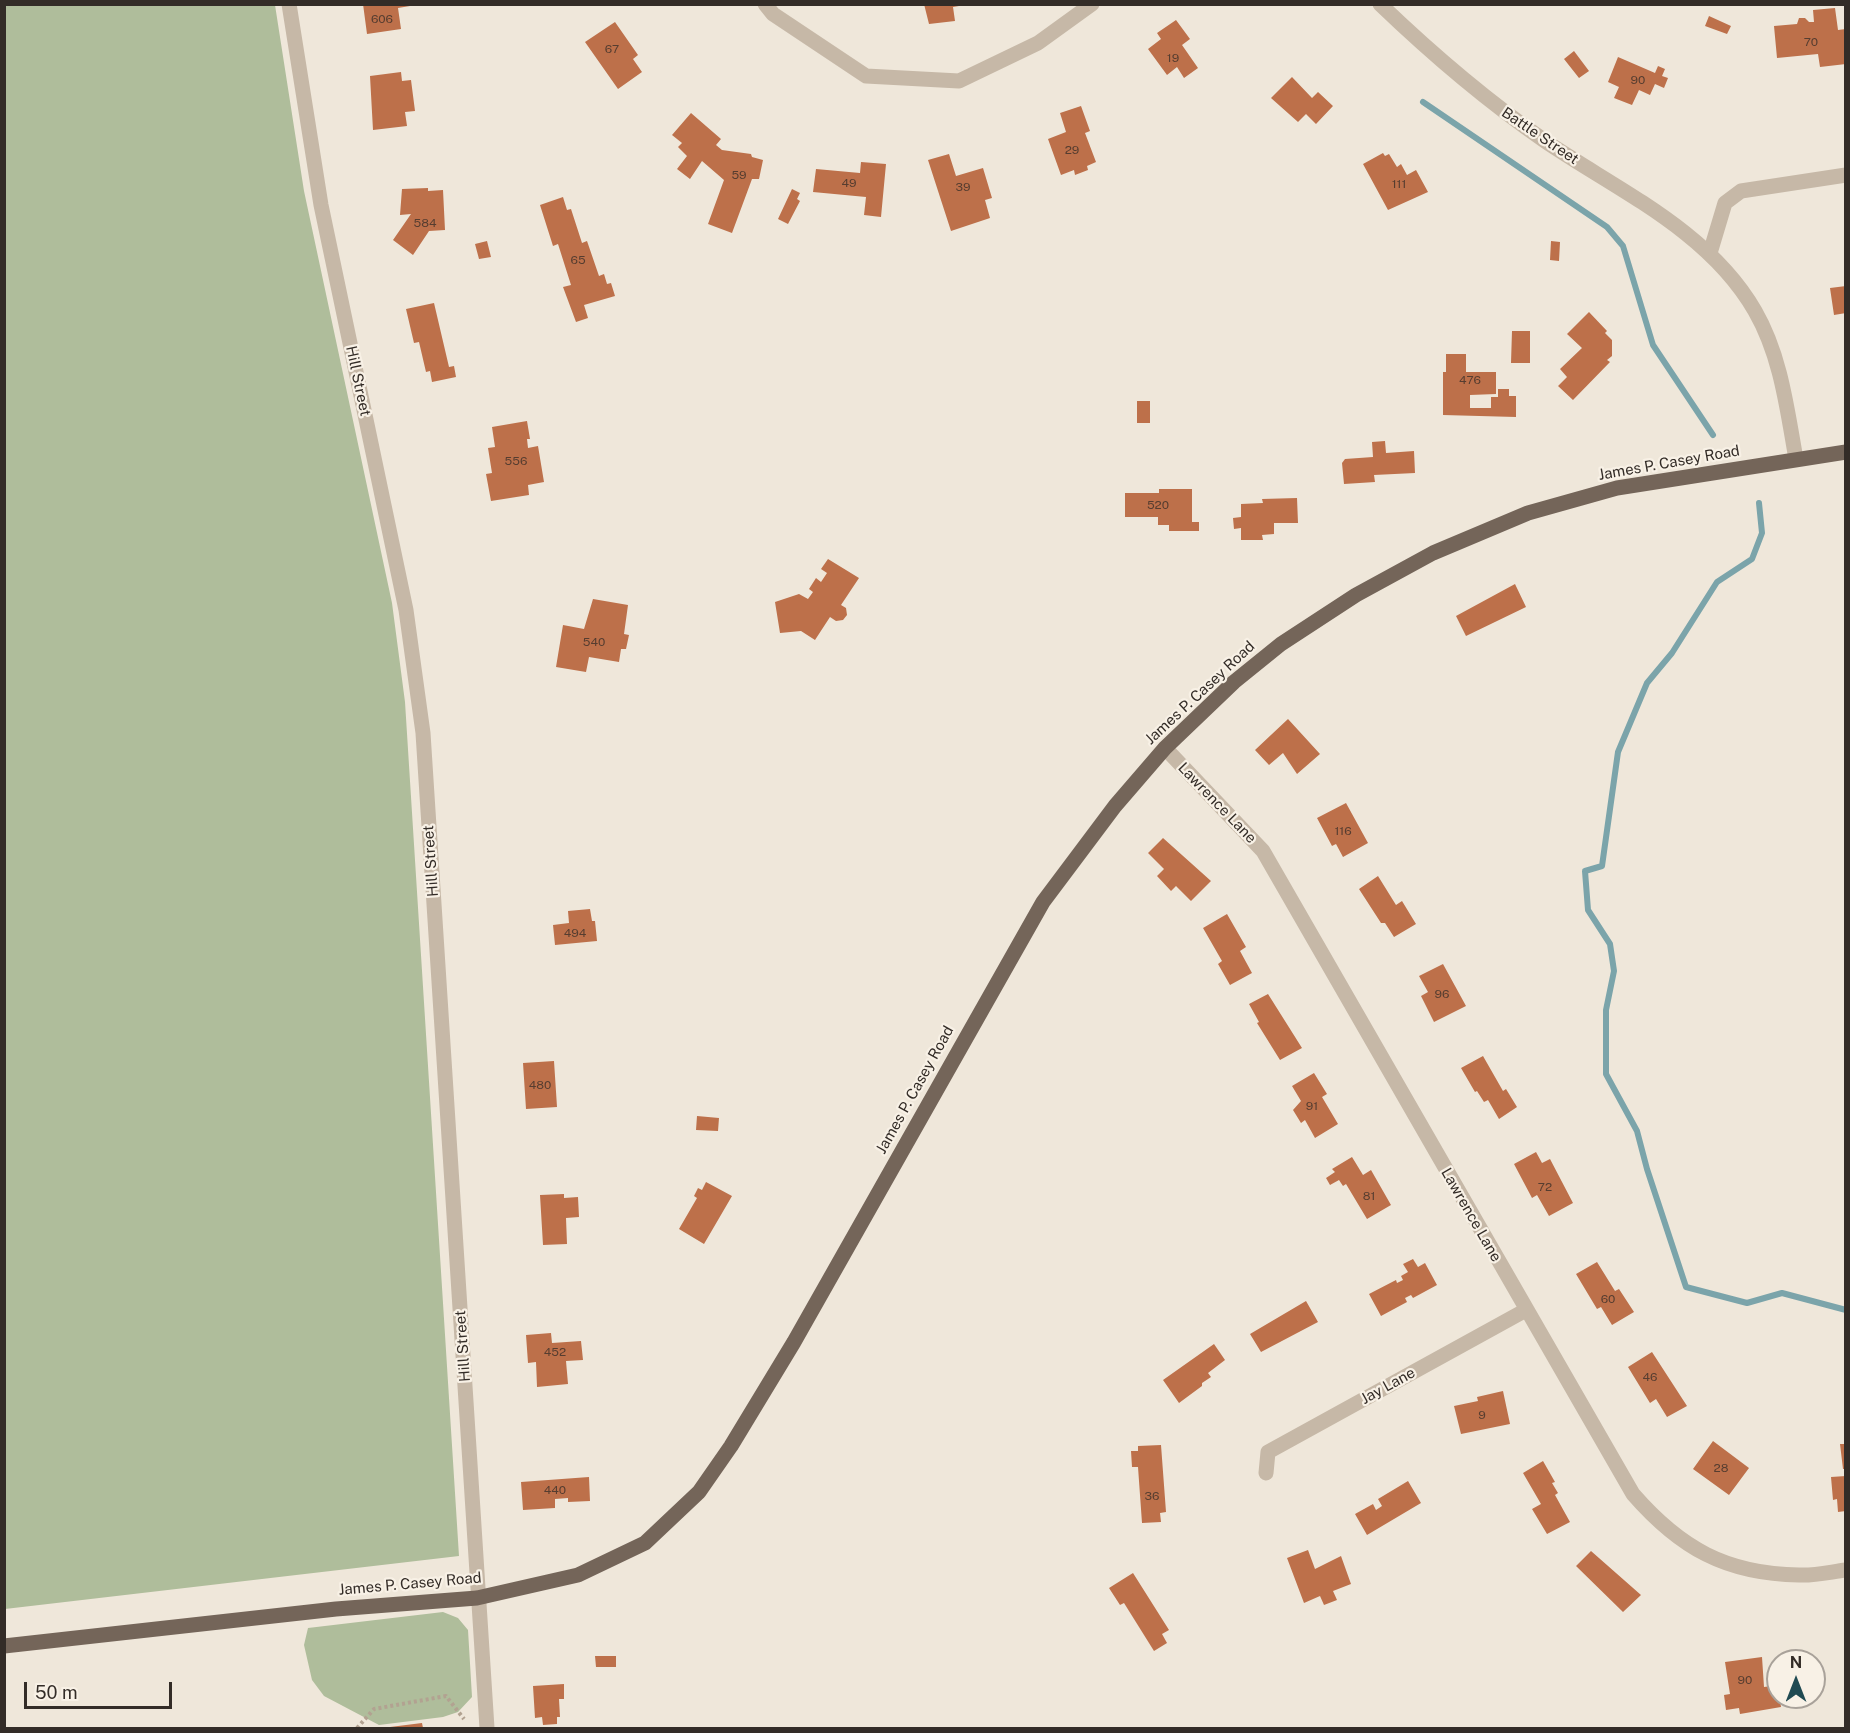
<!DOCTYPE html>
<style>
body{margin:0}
#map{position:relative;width:1850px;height:1733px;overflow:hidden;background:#efe7da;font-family:"Public Sans",sans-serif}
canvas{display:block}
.frame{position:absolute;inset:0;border:6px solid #332c27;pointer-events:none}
.north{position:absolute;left:1766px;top:1649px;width:60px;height:60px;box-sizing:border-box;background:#f8f1e6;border:2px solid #a9a29a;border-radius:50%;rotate:0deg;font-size:16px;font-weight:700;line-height:24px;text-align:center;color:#332c27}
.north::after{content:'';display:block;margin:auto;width:21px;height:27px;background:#204a52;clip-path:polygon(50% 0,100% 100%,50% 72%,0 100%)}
.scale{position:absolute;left:24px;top:1682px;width:148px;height:27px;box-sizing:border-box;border:3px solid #332c27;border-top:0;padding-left:8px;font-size:18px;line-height:21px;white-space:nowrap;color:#332c27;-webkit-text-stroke:4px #f8f1e6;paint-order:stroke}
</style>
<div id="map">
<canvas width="1850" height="1733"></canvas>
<div class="frame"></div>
<div class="north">N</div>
<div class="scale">50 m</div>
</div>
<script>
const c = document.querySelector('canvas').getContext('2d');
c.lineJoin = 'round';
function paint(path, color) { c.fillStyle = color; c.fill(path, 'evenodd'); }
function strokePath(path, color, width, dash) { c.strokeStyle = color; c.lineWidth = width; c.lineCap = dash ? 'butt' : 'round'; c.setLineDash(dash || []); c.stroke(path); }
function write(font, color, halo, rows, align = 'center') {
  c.font = font + ' "Public Sans",sans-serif'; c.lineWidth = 4.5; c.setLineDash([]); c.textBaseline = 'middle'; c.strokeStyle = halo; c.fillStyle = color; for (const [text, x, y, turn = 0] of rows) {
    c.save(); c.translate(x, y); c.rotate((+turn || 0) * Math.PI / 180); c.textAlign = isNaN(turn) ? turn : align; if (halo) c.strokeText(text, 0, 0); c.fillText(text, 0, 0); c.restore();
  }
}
paint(new Path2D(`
 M 4,5 L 275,5 L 304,191 L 392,603 L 405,702 L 459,1556 L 5,1609 Z
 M 443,1612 L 458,1618 L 468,1630 L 472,1697 L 458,1712 L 443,1717 L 379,1725 L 324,1696 L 312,1680 L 304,1645 L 308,1628 Z`), '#afbd9b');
strokePath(new Path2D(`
 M 1423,102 L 1607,227 L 1623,246 L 1653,345 L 1713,435
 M 1759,503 L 1762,533 L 1752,559 L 1717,582 L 1672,653 L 1647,683 L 1618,752 L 1602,866 L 1585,871 L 1588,910 L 1610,944 L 1614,971 L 1606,1010 L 1606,1074 L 1637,1131 L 1647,1169 L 1686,1287 L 1747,1303 L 1782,1293 L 1846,1310`), '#7ba4aa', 6);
paint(new Path2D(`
 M 363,4 L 410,4 L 410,6 L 398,8 L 401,29 L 367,34 Z
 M 924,4 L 959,4 L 959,6 L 953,7 L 955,21 L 929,24 Z
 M 1835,8 L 1838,30 L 1846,29 L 1846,64 L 1820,67 L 1818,54 L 1777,58 L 1774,26 L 1797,24 L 1799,18 L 1805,18 L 1809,22 L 1814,22 L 1813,10 Z
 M 1709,16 L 1731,26 L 1727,34 L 1705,26 Z
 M 1176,20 L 1190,39 L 1182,45 L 1198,68 L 1184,78 L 1177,67 L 1167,75 L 1148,49 L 1161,39 L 1157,33 Z
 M 615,22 L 638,55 L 633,59 L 642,72 L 618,89 L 585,42 Z
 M 1574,51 L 1589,71 L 1579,78 L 1564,59 Z
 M 1618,57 L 1655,73 L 1658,66 L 1665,69 L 1662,76 L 1668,78 L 1664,88 L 1655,84 L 1650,95 L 1639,90 L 1632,105 L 1614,98 L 1619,87 L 1608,82 Z
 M 401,72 L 402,81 L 411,80 L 415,111 L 405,112 L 407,126 L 373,130 L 370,76 Z
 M 1292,77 L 1312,98 L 1318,92 L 1333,106 L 1316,124 L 1306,114 L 1298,122 L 1271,98 Z
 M 1081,106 L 1090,131 L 1085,133 L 1096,162 L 1087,166 L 1088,170 L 1075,175 L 1074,170 L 1061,175 L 1048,139 L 1066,132 L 1060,113 Z
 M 691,113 L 721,139 L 716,145 L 722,150 L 751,154 L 752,157 L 763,160 L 759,179 L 752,179 L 732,233 L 708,224 L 724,180 L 702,161 L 690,179 L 677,169 L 687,156 L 678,147 L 682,143 L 672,135 Z
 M 1383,153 L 1385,156 L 1389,154 L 1397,167 L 1401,164 L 1407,175 L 1416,170 L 1428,192 L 1388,210 L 1363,164 Z
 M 949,154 L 956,176 L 983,168 L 992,198 L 985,200 L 990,218 L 951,231 L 928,160 Z
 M 861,162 L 886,164 L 881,217 L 864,215 L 866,197 L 813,192 L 816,169 L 860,173 Z
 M 428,188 L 428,191 L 443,190 L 445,230 L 429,231 L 413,255 L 393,240 L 411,214 L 400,215 L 402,189 Z
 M 792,189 L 800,193 L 797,199 L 800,201 L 788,224 L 778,219 Z
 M 563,197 L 567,210 L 571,209 L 582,243 L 587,241 L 599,276 L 604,274 L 607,284 L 611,283 L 615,296 L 584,305 L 588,318 L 576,322 L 563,287 L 571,285 L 558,244 L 553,246 L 540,205 Z
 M 487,241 L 491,257 L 479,259 L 475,244 Z
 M 1551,241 L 1560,242 L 1559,261 L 1550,260 Z
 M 1846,286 L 1846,313 L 1834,315 L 1830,288 Z
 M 434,303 L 449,367 L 454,366 L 456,377 L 432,382 L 430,371 L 426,372 L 419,342 L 414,343 L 406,309 Z
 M 1589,312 L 1607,331 L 1605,333 L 1612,340 L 1612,356 L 1607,360 L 1610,362 L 1573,400 L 1558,386 L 1567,377 L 1560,369 L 1582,348 L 1567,334 Z
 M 1512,331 L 1530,331 L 1530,363 L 1511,363 Z
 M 1446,354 L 1466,354 L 1466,372 L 1496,372 L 1496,394 L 1470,395 L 1470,408 L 1491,408 L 1491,397 L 1498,397 L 1498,389 L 1509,389 L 1509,396 L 1516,396 L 1516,417 L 1443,415 L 1443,372 L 1446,372 Z
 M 1137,401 L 1150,401 L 1150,423 L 1137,423 Z
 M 527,421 L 530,439 L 527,439 L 528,448 L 538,446 L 544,482 L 528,485 L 529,495 L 491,501 L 486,474 L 492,473 L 488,448 L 495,447 L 492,427 Z
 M 1385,441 L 1386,453 L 1414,451 L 1415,473 L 1374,475 L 1375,482 L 1344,484 L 1342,463 L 1345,459 L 1373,457 L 1372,442 Z
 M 1159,489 L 1192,489 L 1192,522 L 1199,522 L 1199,531 L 1169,531 L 1169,525 L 1158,525 L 1158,517 L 1125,517 L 1125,493 L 1159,493 Z
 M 1297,498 L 1298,523 L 1274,523 L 1274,534 L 1262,535 L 1263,540 L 1241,540 L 1241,528 L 1234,529 L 1233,518 L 1241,517 L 1241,504 L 1263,503 L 1262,499 Z
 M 828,559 L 859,578 L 841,605 L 846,608 L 847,615 L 843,620 L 836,621 L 830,617 L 815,640 L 801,631 L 780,633 L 775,602 L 799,594 L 808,599 L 813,592 L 809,589 L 816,578 L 821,582 L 827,573 L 821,569 Z
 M 1515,584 L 1526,607 L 1466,636 L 1456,616 Z
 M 593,599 L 628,605 L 624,634 L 629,635 L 626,649 L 621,649 L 619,662 L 589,657 L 586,672 L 556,667 L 563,625 L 584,629 Z
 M 1288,719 L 1320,754 L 1297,774 L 1283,753 L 1269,765 L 1255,750 Z
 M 1346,803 L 1368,843 L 1343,857 L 1336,844 L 1332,846 L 1317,818 Z
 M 1163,838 L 1211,881 L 1191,901 L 1176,886 L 1171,891 L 1157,876 L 1164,869 L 1148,853 Z
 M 1378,876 L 1396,905 L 1402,901 L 1416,924 L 1394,937 L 1385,923 L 1381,923 L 1359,889 Z
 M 590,909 L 592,921 L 595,921 L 597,941 L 555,945 L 553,925 L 569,923 L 568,911 Z
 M 1227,914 L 1246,947 L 1240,951 L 1252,973 L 1230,985 L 1218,964 L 1222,961 L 1203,928 Z
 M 1443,964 L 1466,1006 L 1434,1022 L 1421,996 L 1428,992 L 1419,976 Z
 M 1268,994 L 1302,1048 L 1280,1060 L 1257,1023 L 1259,1022 L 1249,1004 Z
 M 1483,1056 L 1503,1091 L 1506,1089 L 1517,1107 L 1499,1119 L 1488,1100 L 1484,1102 L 1477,1091 L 1475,1092 L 1461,1068 Z
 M 554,1061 L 557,1107 L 526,1109 L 523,1063 Z
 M 1314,1073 L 1327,1094 L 1322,1097 L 1338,1124 L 1315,1138 L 1305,1120 L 1301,1123 L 1293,1110 L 1301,1101 L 1292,1086 Z
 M 697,1116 L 719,1118 L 718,1131 L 696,1130 Z
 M 1536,1152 L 1542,1163 L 1550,1159 L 1573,1203 L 1549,1216 L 1537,1195 L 1532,1198 L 1514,1164 Z
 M 1352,1157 L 1363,1175 L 1371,1170 L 1391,1205 L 1367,1219 L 1346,1184 L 1343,1186 L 1339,1180 L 1330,1185 L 1326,1178 L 1335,1172 L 1332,1169 Z
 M 706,1182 L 732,1196 L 704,1244 L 679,1229 L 697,1198 L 694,1196 L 698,1188 L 702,1190 Z
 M 564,1194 L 564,1198 L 578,1197 L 579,1217 L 566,1218 L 567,1244 L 543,1245 L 540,1195 Z
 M 1413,1259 L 1418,1267 L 1425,1263 L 1437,1285 L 1413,1298 L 1411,1295 L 1405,1298 L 1407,1302 L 1381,1316 L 1369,1294 L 1396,1280 L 1397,1283 L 1403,1280 L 1401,1276 L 1408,1272 L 1403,1264 Z
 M 1597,1262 L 1615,1291 L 1619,1289 L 1634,1312 L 1612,1325 L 1601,1307 L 1597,1309 L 1576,1274 Z
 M 1306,1301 L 1318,1322 L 1261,1352 L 1250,1334 Z
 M 551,1333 L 552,1343 L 581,1341 L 583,1360 L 566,1361 L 568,1384 L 537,1387 L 536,1362 L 528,1363 L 526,1335 Z
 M 1214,1344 L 1225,1360 L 1208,1373 L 1211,1377 L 1202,1383 L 1202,1386 L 1179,1403 L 1163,1380 Z
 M 1652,1352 L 1687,1406 L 1667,1417 L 1656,1399 L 1650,1403 L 1628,1367 Z
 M 1503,1391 L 1510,1424 L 1461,1434 L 1454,1406 L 1478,1401 L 1477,1397 Z
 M 1713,1441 L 1749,1468 L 1729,1495 L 1693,1469 Z
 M 1840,1444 L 1846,1444 L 1846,1469 L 1843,1469 Z
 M 1161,1445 L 1166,1512 L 1160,1513 L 1161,1522 L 1142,1523 L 1138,1467 L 1132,1467 L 1131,1451 L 1138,1451 L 1138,1446 Z
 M 1543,1461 L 1555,1482 L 1552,1483 L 1558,1493 L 1555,1495 L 1570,1522 L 1547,1534 L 1532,1509 L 1541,1504 L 1523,1473 Z
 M 1846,1476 L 1846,1511 L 1838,1512 L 1837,1499 L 1833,1500 L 1831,1477 Z
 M 589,1477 L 590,1501 L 568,1502 L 568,1498 L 555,1499 L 555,1508 L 523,1510 L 521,1482 Z
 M 1408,1481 L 1421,1503 L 1367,1535 L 1355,1514 L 1373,1504 L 1376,1510 L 1382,1506 L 1378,1499 Z
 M 1308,1550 L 1315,1569 L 1341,1556 L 1351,1584 L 1333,1591 L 1337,1600 L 1324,1605 L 1320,1596 L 1304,1603 L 1287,1558 Z
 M 1591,1551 L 1641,1595 L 1623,1612 L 1576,1566 Z
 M 1133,1573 L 1169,1630 L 1162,1634 L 1167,1643 L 1154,1651 L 1124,1603 L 1120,1605 L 1109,1588 Z
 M 595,1656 L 616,1656 L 616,1667 L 596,1667 Z
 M 1762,1657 L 1764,1687 L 1778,1685 L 1781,1707 L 1740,1714 L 1739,1708 L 1726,1710 L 1724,1695 L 1730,1694 L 1725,1662 Z
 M 564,1684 L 564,1699 L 559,1699 L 560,1717 L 557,1717 L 557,1724 L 543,1725 L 542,1717 L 535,1718 L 533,1686 Z
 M 422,1723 L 423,1728 L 390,1728 L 390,1727 Z`), '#bd704a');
strokePath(new Path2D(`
 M 357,1728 L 374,1709 L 446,1696 L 464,1719`), '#b2a291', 4, [3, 3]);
strokePath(new Path2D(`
 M 289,4 L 321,205 L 406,610 L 423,733 L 487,1728
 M 765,4 L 773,14 L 866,76 L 959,81 L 1038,43 L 1092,4
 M 1380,4 C 1432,54 1486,100 1545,141 C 1619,191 1709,231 1755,311 C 1781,356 1787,409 1796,459
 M 1710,253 L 1725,203 L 1741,191 L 1846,175
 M 1165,748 L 1263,851 L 1633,1494 C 1680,1548 1726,1574 1799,1575 C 1814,1576 1830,1572 1846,1570
 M 1266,1473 L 1268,1452 L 1526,1310`), '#c6b8a7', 15);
strokePath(new Path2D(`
 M 4,1646 L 336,1609 L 477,1598 L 578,1575 L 645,1543 L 699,1492 L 731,1446 L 794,1342 L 1043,902 L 1115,806 L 1165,748 L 1234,682 L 1281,644 L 1356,595 L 1433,553 L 1528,513 L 1617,488 L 1846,452`), '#746559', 15);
write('12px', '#563d30', null, [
 ["606",382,19],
 ["70",1811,42],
 ["67",612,49],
 ["19",1173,58],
 ["90",1638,80],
 ["29",1072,150],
 ["59",739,175],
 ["49",849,183],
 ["111",1399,184],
 ["39",963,187],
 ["584",425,223],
 ["65",578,260],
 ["476",1470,380],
 ["556",516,461],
 ["520",1158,505],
 ["540",594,642],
 ["116",1343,831],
 ["494",575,933],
 ["96",1442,994],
 ["480",540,1085],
 ["91",1312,1106],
 ["72",1545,1187],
 ["81",1369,1196],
 ["60",1608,1299],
 ["452",555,1352],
 ["46",1650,1377],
 ["9",1482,1415],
 ["28",1721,1468],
 ["440",555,1490],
 ["36",1152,1496],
 ["90",1745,1680]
]);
write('15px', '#332c27', '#f8f1e6', [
 ["Battle Street",1540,136,34],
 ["Hill Street",358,381,78],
 ["James P. Casey Road",1669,463,-10],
 ["James P. Casey Road",1200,693,-43],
 ["Lawrence Lane",1217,803,46],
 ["Hill Street",431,861,-94],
 ["James P. Casey Road",915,1090,-61],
 ["Lawrence Lane",1471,1215,60],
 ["Hill Street",463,1346,-94],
 ["Jay Lane",1388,1386,-29],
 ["James P. Casey Road",410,1584,-5]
]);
</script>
